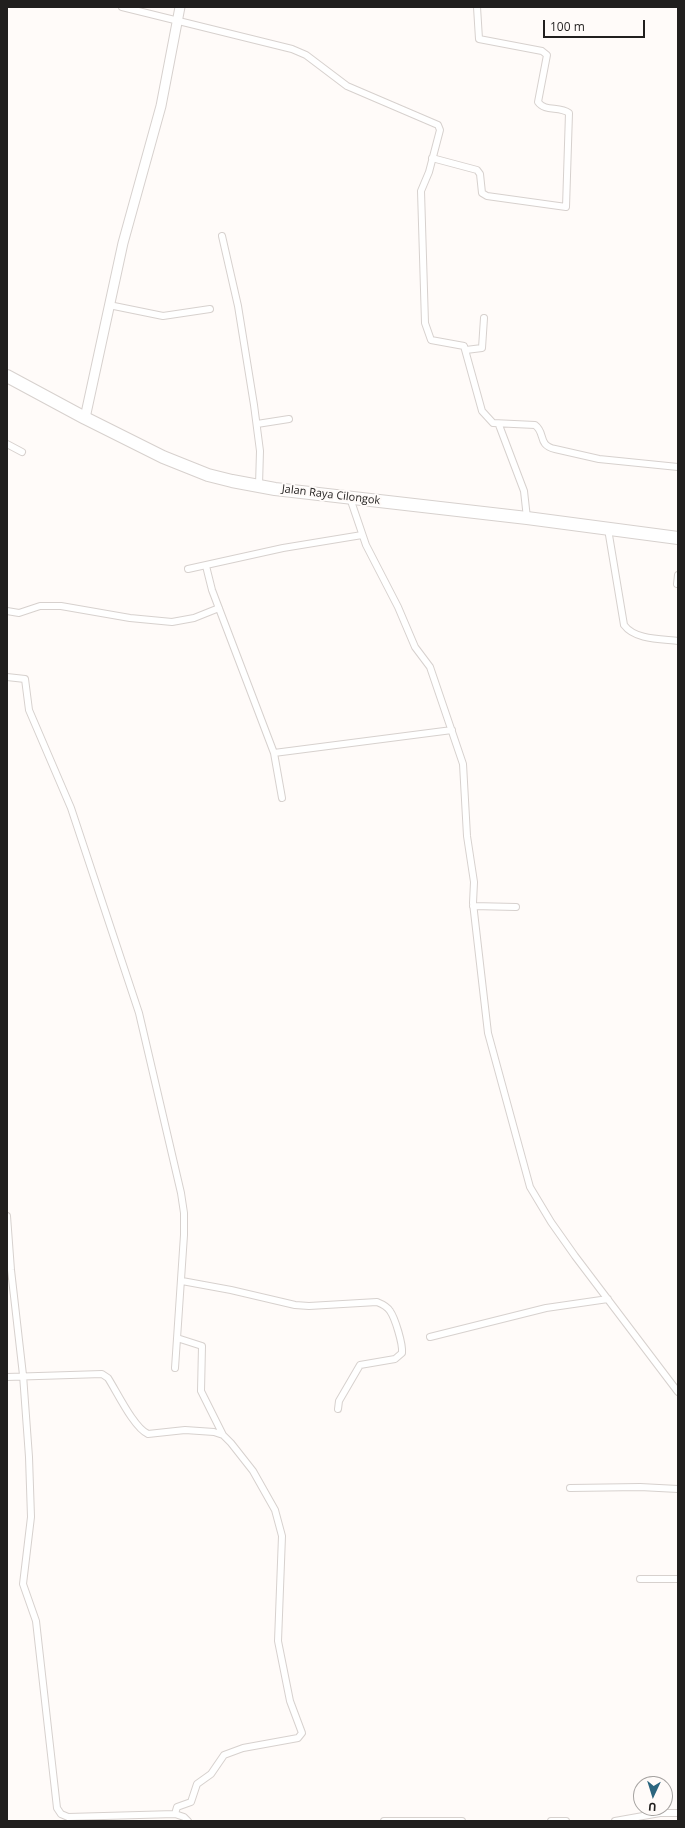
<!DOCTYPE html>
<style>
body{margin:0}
#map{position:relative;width:685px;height:1828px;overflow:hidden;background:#fffbf9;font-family:"Open Sans",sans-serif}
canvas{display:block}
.frame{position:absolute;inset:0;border:8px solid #211f1e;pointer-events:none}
.north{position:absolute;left:633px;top:1776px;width:40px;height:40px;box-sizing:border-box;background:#fffbf9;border:1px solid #a6a3a1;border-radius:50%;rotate:184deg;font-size:11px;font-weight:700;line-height:16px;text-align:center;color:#211f1e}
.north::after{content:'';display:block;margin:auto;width:14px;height:18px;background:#2c667f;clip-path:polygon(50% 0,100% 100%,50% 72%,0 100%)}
.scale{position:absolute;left:543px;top:20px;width:102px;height:18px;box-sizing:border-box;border:2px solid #211f1e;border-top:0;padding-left:5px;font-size:12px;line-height:14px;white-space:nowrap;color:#211f1e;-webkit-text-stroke:3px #fffbf9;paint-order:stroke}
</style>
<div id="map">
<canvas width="685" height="1828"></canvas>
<div class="frame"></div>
<div class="north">U</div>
<div class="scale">100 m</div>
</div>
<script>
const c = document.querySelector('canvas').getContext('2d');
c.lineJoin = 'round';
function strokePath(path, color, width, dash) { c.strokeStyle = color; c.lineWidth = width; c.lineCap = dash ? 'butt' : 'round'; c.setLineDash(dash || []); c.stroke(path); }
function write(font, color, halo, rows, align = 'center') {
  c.font = font + ' "Open Sans",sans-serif'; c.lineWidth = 4; c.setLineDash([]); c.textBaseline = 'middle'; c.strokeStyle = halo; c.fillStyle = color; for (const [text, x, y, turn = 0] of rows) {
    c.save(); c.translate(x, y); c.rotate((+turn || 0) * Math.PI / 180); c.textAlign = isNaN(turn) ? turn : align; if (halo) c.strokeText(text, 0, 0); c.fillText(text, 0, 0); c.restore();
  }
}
const street = new Path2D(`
 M 122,7 L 292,49 L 306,55 L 347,86 L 438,125 L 440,130 L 429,172 L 421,191 L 425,323 L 431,340 L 464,346 L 482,411 L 493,423 L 535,425 C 546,433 537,445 555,449 L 599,459 L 678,467
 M 432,158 L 477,170 L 480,174 L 482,193 L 487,196 L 566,207 L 569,113 C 559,106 545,112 538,102 L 547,55 L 542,51 L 479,39 L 477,7
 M 222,236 L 238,306 L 254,405 L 260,451 L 259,485
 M 109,305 L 163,316 L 210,309
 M 466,350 L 482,348 L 484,318
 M 257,424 L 289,419
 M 499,425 L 524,491 L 527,518
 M 7,444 L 22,452
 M 350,498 L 366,545 L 398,607 L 415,647 L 430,667 L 463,764 L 467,836 L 474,882 L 473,903 L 488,1033 L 530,1187 L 551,1222 L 575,1256 L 678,1392
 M 608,529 L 624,625 C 635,640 661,639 678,641
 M 206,566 L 212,590 L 274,753 L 282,798
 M 188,569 L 283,548 L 362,535
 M 677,584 L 678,575
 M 7,611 L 19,613 L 40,606 L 61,606 L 130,618 L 172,622 L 194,618 L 219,608
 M 7,677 L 25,679 L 29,710 L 71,808 L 139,1013 L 181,1193 L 184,1213 L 184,1235 L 175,1368
 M 274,753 L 452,730
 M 473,906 L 516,907
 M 7,1216 L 11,1270 L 23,1375 L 29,1457 L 31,1517 L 23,1584 L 36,1621 L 57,1808 L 61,1814 L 68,1817 L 175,1814 L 184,1817 L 188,1821
 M 182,1281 L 231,1290 L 295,1305 L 309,1306 L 377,1302 C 382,1304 387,1306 390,1311 C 395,1318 403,1344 402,1353 L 395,1359 L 360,1365 L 339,1401 L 338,1409
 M 430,1337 L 546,1308 L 608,1299
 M 177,1338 L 202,1346 L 201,1391 L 223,1435
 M 7,1377 L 102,1374 L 108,1378 C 117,1392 134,1428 148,1434 L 185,1430 L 214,1432 L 223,1435 L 231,1443 L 253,1471 L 275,1510 L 282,1536 L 278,1641 L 290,1701 L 302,1733 L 298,1738 L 243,1748 L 224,1755 L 211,1774 L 197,1784 L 191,1802 L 177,1807 L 175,1814
 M 570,1488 L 640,1487 L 678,1489
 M 640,1579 L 678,1579
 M 384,1821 L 462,1821
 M 551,1821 L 566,1821
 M 615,1821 L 660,1813 L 678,1813`);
const secondary = new Path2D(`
 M 85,418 L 123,243 L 161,106 L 180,7`);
const highway = new Path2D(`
 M 7,376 L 85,418 L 163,457 L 208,475 L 232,481 L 275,489 L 527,518 L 678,538`);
strokePath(street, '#d7d1ce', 8);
strokePath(secondary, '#d7d1ce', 11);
strokePath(highway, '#d7d1ce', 14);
strokePath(street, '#fff', 6);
strokePath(secondary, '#fff', 9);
strokePath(highway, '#fff', 12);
write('11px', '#211f1e', '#fffbf9', [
 ["Jalan Raya Cilongok",331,495,7]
]);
</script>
